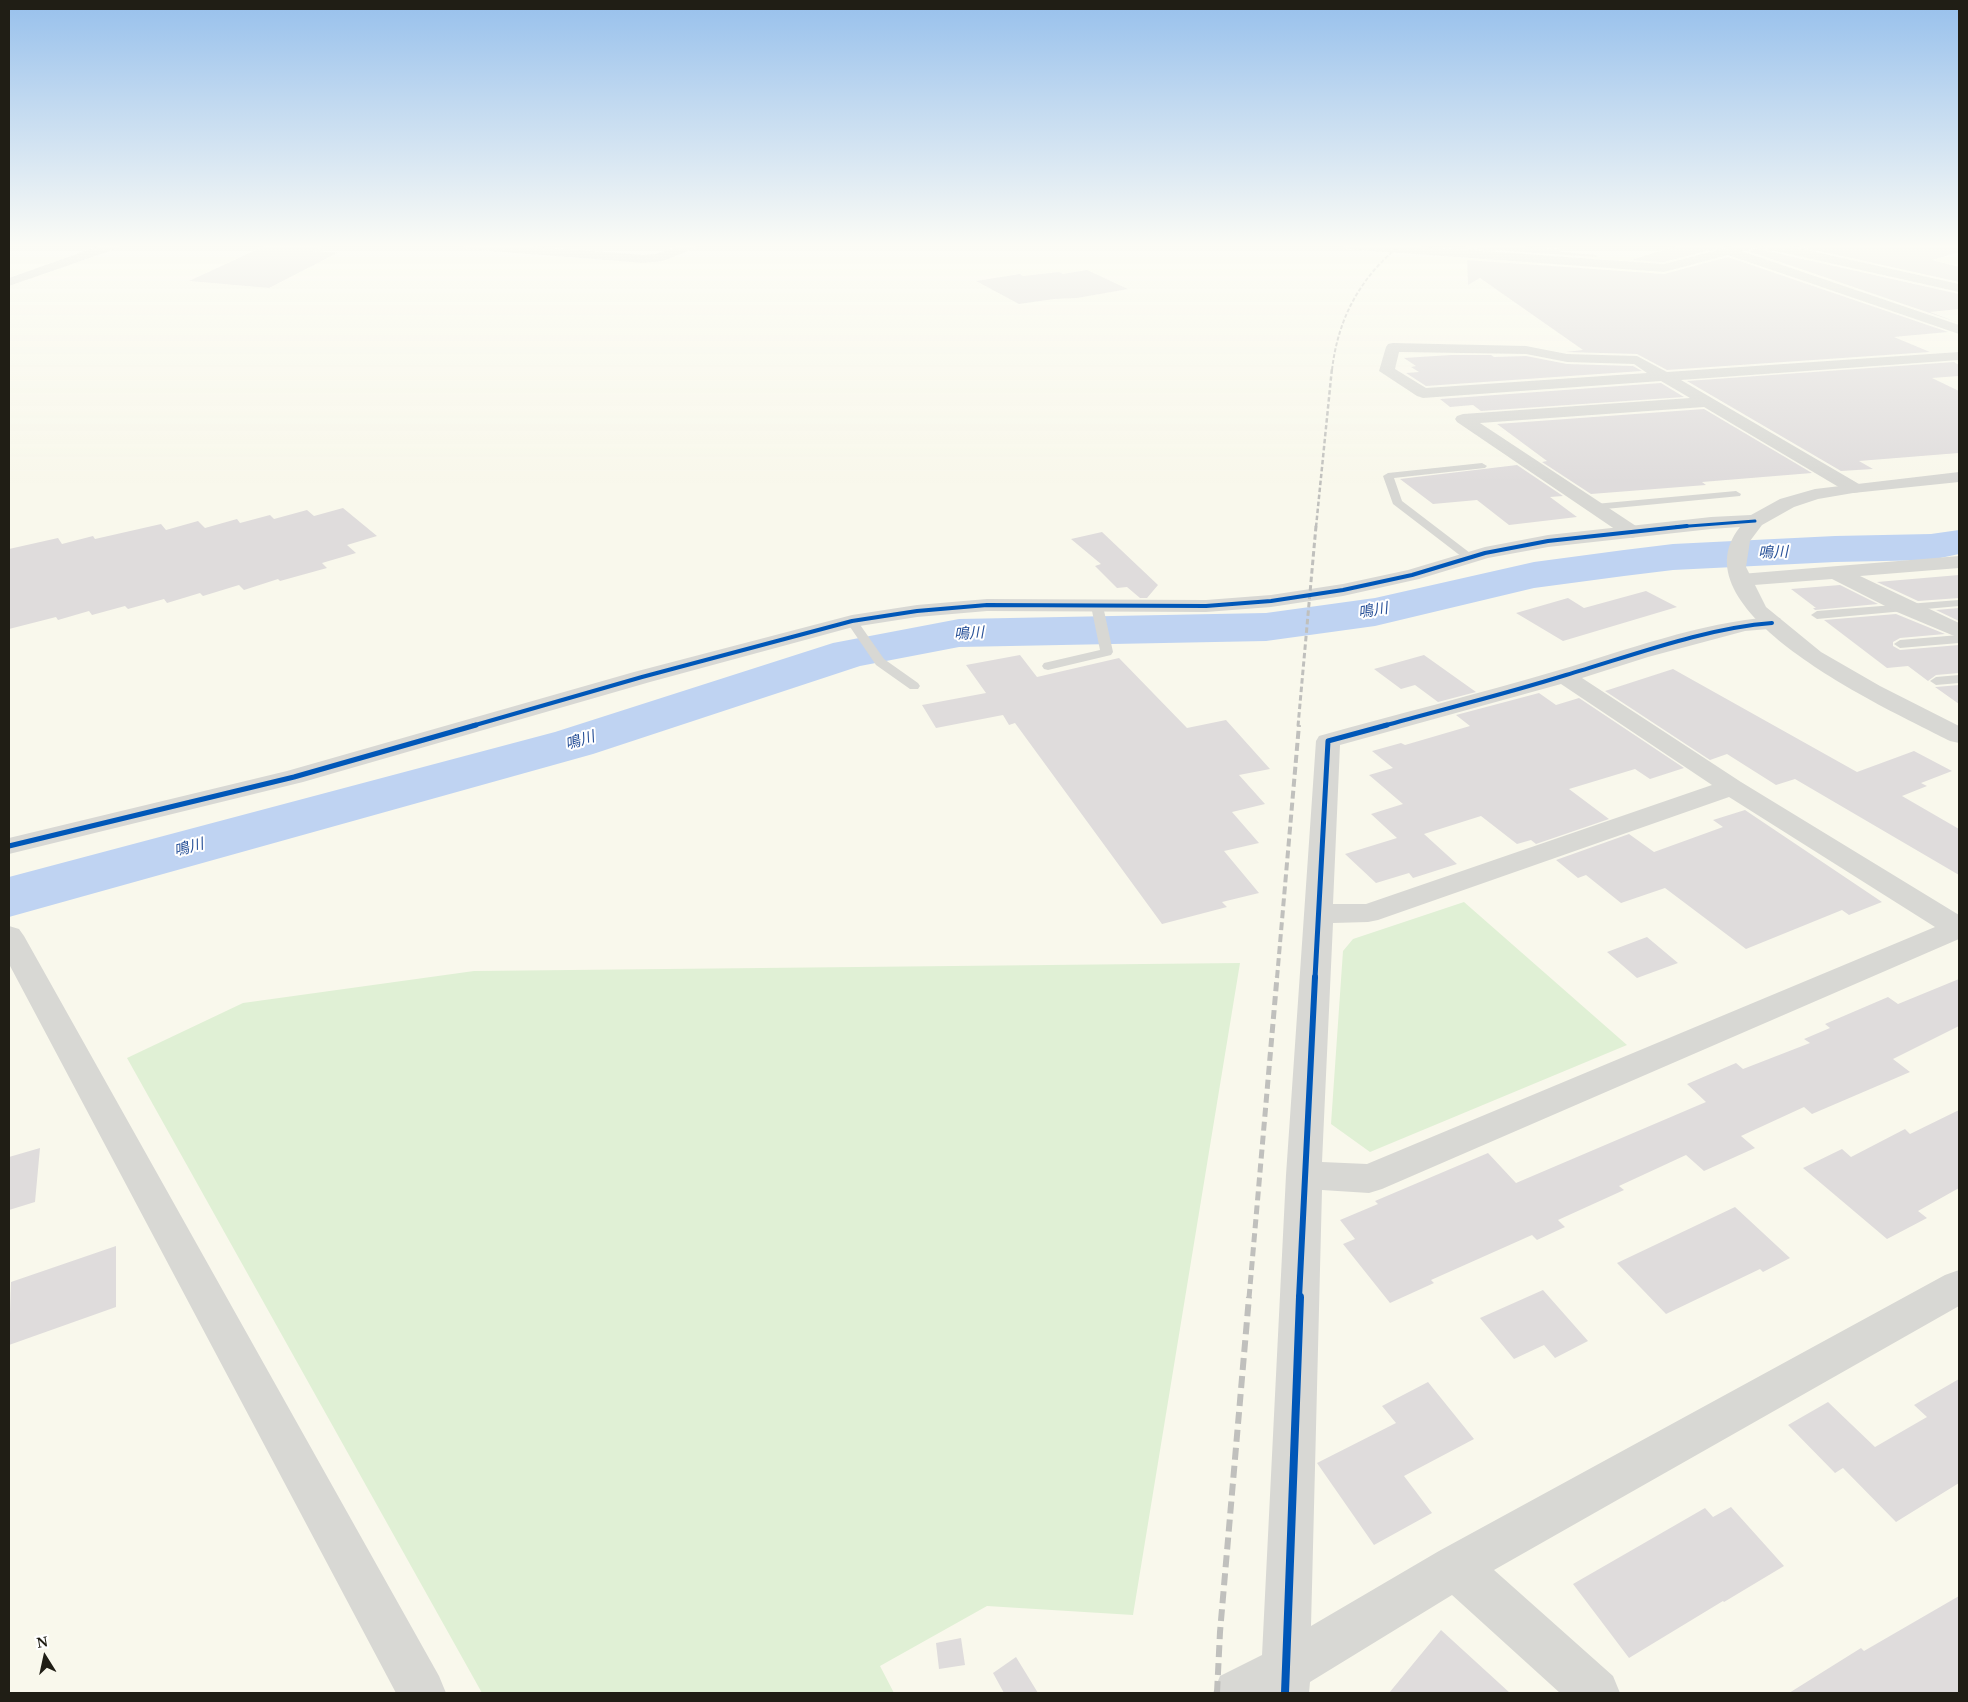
<!DOCTYPE html>
<meta charset="utf-8">
<style>
body{margin:0}
#map{position:relative;width:1968px;height:1702px;overflow:hidden;background:#f9f8ec;font-family:"Noto Serif",serif}
canvas{display:block}
.frame{position:absolute;inset:0;border:10px solid #201e15;pointer-events:none}
.north{position:absolute;left:20px;top:1632px;width:50px;height:50px;-webkit-text-stroke:4px #fff;paint-order:stroke;rotate:350deg;font-size:14px;font-weight:700;line-height:20px;text-align:center;color:#201e15}
.north::after{content:'';display:block;margin:auto;width:18px;height:22px;background:#201e15;clip-path:polygon(50% 0,100% 100%,50% 72%,0 100%)}
</style>
<div id="map">
<canvas width="1968" height="1702"></canvas>
<div class="frame"></div>
<div class="north">N</div>
</div>
<script>
const c = document.querySelector('canvas').getContext('2d');
c.lineJoin = 'round';
function paint(path, color) { c.fillStyle = color; c.fill(path, 'evenodd'); }
function strokePath(path, color, width, dash) { c.strokeStyle = color; c.lineWidth = width; c.lineCap = dash ? 'butt' : 'round'; c.setLineDash(dash || []); c.stroke(path); }
function write(font, color, halo, rows, align = 'center') {
  c.font = font + ' "Noto Serif","Noto Sans JP",serif'; c.lineWidth = 4; c.setLineDash([]); c.textBaseline = 'middle'; c.strokeStyle = halo; c.fillStyle = color; for (const [text, x, y, turn = 0] of rows) {
    c.save(); c.translate(x, y); c.rotate((+turn || 0) * Math.PI / 180); c.textAlign = isNaN(turn) ? turn : align; if (halo) c.strokeText(text, 0, 0); c.fillText(text, 0, 0); c.restore();
  }
}
paint(new Path2D(`
 M 1464,902 L 1627,1045 L 1370,1152 L 1331,1124 L 1343,951 L 1353,939 Z
 M 1240,963 L 1133,1615 L 987,1606 L 880,1666 L 894,1693 L 482,1693 L 127,1058 L 243,1003 L 474,971 Z`), '#e0f0d5');
paint(new Path2D(`
 M 1959,530 L 1959,554 L 1931,560 L 1835,562 L 1673,570 L 1624,576 L 1534,588 L 1375,626 L 1266,641 L 959,647 L 860,666 L 593,754 L 9,917 L 9,877 L 555,732 L 833,643 L 959,619 L 1266,613 L 1375,598 L 1534,562 L 1624,550 L 1673,544 L 1835,536 L 1931,534 Z`), '#bfd3f2');
paint(new Path2D(`
 M 267,245 L 325,245 L 312,251 L 337,253 L 269,288 L 189,281 Z
 M 1466,245 L 1527,245 L 1526,247 L 1560,249 L 1561,252 L 1596,255 L 1597,257 L 1466,248 Z
 M 1681,245 L 1729,245 L 1664,262 L 1631,260 Z
 M 1759,245 L 1767,251 L 1959,294 L 1959,309 L 1930,312 L 1959,323 L 1748,251 L 1755,250 Z
 M 1793,245 L 1958,245 L 1959,252 L 1932,260 L 1959,267 L 1959,282 Z
 M 1728,257 L 1948,332 L 1894,337 L 1930,352 L 1667,370 L 1637,354 L 1565,352 L 1583,350 L 1480,278 L 1468,285 L 1467,260 L 1664,274 Z
 M 1087,270 L 1128,289 L 1077,298 L 1054,299 L 1019,304 L 976,281 L 1020,274 L 1023,276 L 1059,272 L 1063,274 Z
 M 1451,355 L 1491,355 L 1494,357 L 1526,356 L 1567,364 L 1633,366 L 1642,371 L 1426,386 L 1406,373 L 1419,372 L 1411,367 L 1416,366 L 1404,358 Z
 M 1954,362 L 1959,365 L 1959,376 L 1932,378 L 1959,391 L 1959,453 L 1859,461 L 1873,469 L 1841,471 L 1687,381 Z
 M 1661,383 L 1684,397 L 1481,411 L 1473,405 L 1450,407 L 1440,399 Z
 M 1704,409 L 1812,473 L 1702,482 L 1706,485 L 1591,494 L 1542,462 L 1547,461 L 1497,424 Z
 M 1517,465 L 1563,496 L 1550,497 L 1577,517 L 1509,525 L 1477,500 L 1433,504 L 1400,479 Z
 M 343,508 L 377,536 L 347,545 L 356,553 L 322,563 L 327,568 L 280,581 L 278,579 L 244,590 L 239,585 L 203,596 L 200,593 L 167,603 L 164,599 L 128,609 L 125,606 L 92,615 L 89,611 L 58,620 L 56,617 L 9,629 L 9,549 L 58,538 L 62,544 L 93,536 L 95,539 L 161,524 L 166,530 L 198,521 L 205,528 L 237,519 L 240,523 L 270,515 L 274,519 L 307,510 L 314,516 Z
 M 1102,532 L 1158,585 L 1147,598 L 1140,598 L 1127,587 L 1117,588 L 1095,566 L 1101,564 L 1071,539 Z
 M 1959,575 L 1959,598 L 1918,601 L 1877,582 Z
 M 1840,585 L 1878,604 L 1815,610 L 1813,608 L 1816,608 L 1791,589 Z
 M 1646,591 L 1677,607 L 1563,641 L 1516,613 L 1568,598 L 1584,608 Z
 M 1959,608 L 1959,621 L 1936,610 Z
 M 1896,614 L 1945,634 L 1900,638 L 1893,642 L 1893,646 L 1900,650 L 1959,645 L 1959,673 L 1936,675 L 1928,681 L 1908,666 L 1887,668 L 1824,620 Z
 M 1020,655 L 1037,677 L 1119,658 L 1187,728 L 1226,720 L 1270,769 L 1239,775 L 1265,804 L 1232,812 L 1259,843 L 1224,851 L 1259,893 L 1222,902 L 1227,907 L 1162,924 L 1015,723 L 1009,725 L 1003,715 L 936,728 L 922,705 L 986,693 L 966,665 Z
 M 1424,655 L 1476,692 L 1438,702 L 1415,685 L 1401,689 L 1374,669 Z
 M 1673,669 L 1857,772 L 1914,751 L 1952,771 L 1921,783 L 1927,786 L 1902,796 L 1959,829 L 1959,875 L 1795,779 L 1776,785 L 1727,754 L 1710,760 L 1605,691 Z
 M 1959,685 L 1959,704 L 1935,687 L 1936,687 Z
 M 1539,693 L 1556,705 L 1579,698 L 1684,768 L 1650,779 L 1635,769 L 1569,789 L 1609,819 L 1536,844 L 1531,840 L 1517,844 L 1481,816 L 1424,834 L 1457,864 L 1413,878 L 1409,873 L 1376,883 L 1345,854 L 1397,838 L 1371,814 L 1403,804 L 1369,775 L 1393,768 L 1372,751 L 1401,743 L 1405,745 L 1470,726 L 1456,715 Z
 M 1745,810 L 1882,902 L 1849,915 L 1842,910 L 1746,949 L 1665,888 L 1621,903 L 1586,875 L 1578,878 L 1556,860 L 1629,834 L 1654,852 L 1723,827 L 1713,820 Z
 M 1647,937 L 1678,963 L 1637,978 L 1607,952 Z
 M 1959,979 L 1959,1026 L 1893,1059 L 1910,1072 L 1812,1114 L 1804,1107 L 1741,1136 L 1755,1148 L 1704,1171 L 1686,1155 L 1619,1186 L 1624,1190 L 1558,1220 L 1565,1227 L 1537,1240 L 1532,1235 L 1431,1280 L 1434,1283 L 1390,1303 L 1343,1244 L 1355,1239 L 1340,1220 L 1378,1204 L 1375,1201 L 1488,1153 L 1516,1183 L 1706,1102 L 1687,1084 L 1736,1063 L 1743,1069 L 1810,1043 L 1804,1039 L 1830,1028 L 1825,1024 L 1888,997 L 1898,1004 Z
 M 1959,1110 L 1959,1188 L 1918,1211 L 1927,1218 L 1887,1239 L 1803,1168 L 1842,1149 L 1851,1157 L 1905,1129 L 1910,1134 Z
 M 40,1148 L 35,1202 L 9,1210 L 9,1157 Z
 M 1735,1207 L 1790,1258 L 1763,1272 L 1760,1269 L 1666,1314 L 1617,1263 Z
 M 116,1246 L 116,1307 L 9,1345 L 11,1282 Z
 M 1543,1290 L 1588,1341 L 1555,1358 L 1544,1345 L 1514,1359 L 1480,1318 Z
 M 1959,1379 L 1959,1483 L 1896,1522 L 1843,1468 L 1835,1473 L 1788,1425 L 1828,1402 L 1875,1447 L 1927,1417 L 1914,1405 Z
 M 1428,1382 L 1474,1439 L 1404,1476 L 1432,1513 L 1374,1545 L 1317,1463 L 1396,1423 L 1382,1406 Z
 M 1731,1507 L 1784,1566 L 1724,1602 L 1723,1601 L 1629,1658 L 1573,1584 L 1705,1508 L 1713,1517 Z
 M 1959,1596 L 1959,1693 L 1789,1693 L 1861,1648 L 1864,1651 Z
 M 1441,1630 L 1510,1693 L 1389,1693 Z
 M 961,1638 L 965,1665 L 939,1669 L 936,1643 Z
 M 1016,1657 L 1038,1693 L 1004,1693 L 993,1673 Z`), '#dfdcdc');
paint(new Path2D(`
 M 1482,463 L 1487,466 L 1485,468 L 1394,478 L 1402,501 L 1474,556 L 1475,558 L 1470,561 L 1466,560 L 1393,504 L 1383,476 L 1388,473 Z
 M 1736,491 L 1741,494 L 1740,496 L 1595,510 L 1590,507 L 1595,504 Z
 M 1959,600 L 1959,606 L 1817,619 L 1811,615 L 1817,611 Z
 M 1097,603 L 1103,606 L 1113,652 L 1111,655 L 1048,670 L 1044,669 L 1042,666 L 1044,663 L 1100,650 L 1091,606 Z
 M 852,617 L 856,619 L 884,659 L 918,683 L 920,686 L 918,689 L 910,689 L 876,665 L 846,621 Z
 M 1959,635 L 1959,643 L 1900,648 L 1894,644 L 1900,640 Z
 M 1959,675 L 1959,683 L 1936,685 L 1930,681 L 1936,677 Z`), '#d8d8d4');
paint(new Path2D(`
 M 102,245 L 120,245 L 118,248 L 9,286 L 9,278 Z
 M 462,245 L 514,245 L 643,255 L 657,254 L 680,245 L 697,245 L 695,248 L 663,261 L 643,263 L 468,249 Z
 M 1341,245 L 1398,245 L 1664,264 L 1737,245 L 1757,245 L 1755,248 L 1741,251 L 1959,325 L 1959,334 L 1728,255 L 1664,272 L 1347,249 Z
 M 1393,343 L 1526,346 L 1567,354 L 1637,356 L 1667,372 L 1959,352 L 1959,360 L 1681,380 L 1859,484 L 1862,488 L 1859,492 L 1853,493 L 1847,492 L 1704,407 L 1480,423 L 1639,528 L 1642,532 L 1639,536 L 1632,538 L 1625,536 L 1457,422 L 1455,419 L 1457,416 L 1463,414 L 1690,398 L 1661,381 L 1423,398 L 1417,396 L 1379,371 L 1386,347 L 1388,344 ZM 1399,352 L 1526,354 L 1567,362 L 1634,364 L 1647,373 L 1426,388 L 1395,369 Z
 M 1959,556 L 1959,568 L 1860,576 L 1959,623 L 1959,638 L 1897,612 L 1832,579 L 1741,586 L 1734,584 L 1731,580 L 1734,576 L 1741,574 Z
 M 1772,617 L 1780,618 L 1783,623 L 1780,628 L 1745,631 L 1648,657 L 1582,678 L 1741,782 L 1959,915 L 1959,939 L 1382,1189 L 1369,1193 L 1322,1190 L 1311,1626 L 1439,1551 L 1945,1275 L 1959,1270 L 1959,1306 L 1494,1570 L 1613,1676 L 1620,1693 L 1560,1693 L 1452,1595 L 1310,1682 L 1309,1693 L 1213,1693 L 1220,1676 L 1262,1655 L 1286,1175 L 1316,741 L 1319,736 C 1398,714 1478,694 1556,671 C 1624,651 1701,622 1772,617 ZM 1561,684 L 1712,785 L 1366,904 L 1333,904 L 1340,745 ZM 1729,797 L 1935,927 L 1367,1164 L 1322,1162 L 1333,923 L 1368,922 L 1378,920 Z
 M 9,926 L 19,929 L 24,936 L 439,1676 L 446,1693 L 396,1693 L 9,964 Z`), '#d8d8d4');
paint(new Path2D(`
 M 1959,472 L 1959,482 L 1853,493 L 1818,499 L 1794,507 L 1762,525 L 1750,541 L 1746,567 L 1766,607 L 1821,652 L 1880,686 L 1959,726 L 1959,743 L 1950,741 C 1895,712 1671,613 1740,527 L 1711,529 L 1548,547 L 1488,558 L 1419,579 L 1343,596 L 1271,607 L 1206,612 L 987,611 L 917,617 L 853,627 L 650,682 L 303,782 L 9,854 L 9,838 L 287,771 L 634,672 L 852,615 L 917,605 L 987,599 L 1206,600 L 1271,595 L 1343,584 L 1408,570 L 1485,547 L 1548,535 L 1711,517 L 1751,515 L 1780,499 L 1815,489 Z`), '#d8d8d4');
paint(new Path2D(`
 M 1761,245 L 1784,245 L 1959,284 L 1959,292 L 1767,249 Z`), '#d8d8d4');
strokePath(new Path2D(`
 M 1332,370 C 1338,318 1360,278 1400,245`), '#c0c0bd', 2, [4, 2]);
strokePath(new Path2D(`
 M 1316,527 L 1332,368`), '#c0c0bd', 2.5, [4.5, 2.5]);
strokePath(new Path2D(`
 M 1298,726 L 1316,526`), '#c0c0bd', 3, [5.5, 3]);
strokePath(new Path2D(`
 M 1277,978 L 1299,725`), '#c0c0bd', 4, [8, 4]);
strokePath(new Path2D(`
 M 1249,1298 L 1277,977`), '#c0c0bd', 5, [9, 5]);
strokePath(new Path2D(`
 M 1217,1693 L 1220,1632 L 1249,1297`), '#c0c0bd', 6, [12, 6]);
strokePath(new Path2D(`
 M 1676,527 L 1755,521`), '#0057b8', 3);
strokePath(new Path2D(`
 M 472,726 L 642,677 L 852,621 L 917,611 L 987,605 L 1206,606 L 1271,601 L 1343,590 L 1412,575 L 1485,553 L 1548,541 L 1687,526
 M 1383,726 C 1444,709 1505,694 1566,675 C 1631,656 1705,628 1772,623`), '#0057b8', 4);
strokePath(new Path2D(`
 M 9,846 L 294,777 L 476,725
 M 1315,978 L 1328,741 L 1387,725`), '#0057b8', 5);
strokePath(new Path2D(`
 M 1299,1298 L 1315,977`), '#0057b8', 6);
strokePath(new Path2D(`
 M 1285,1693 L 1300,1297`), '#0057b8', 8);
const sky = c.createLinearGradient(0, 0, 0, 483);
sky.addColorStop(0, '#97c0ec');
sky.addColorStop(0.51, '#fcfcf6');
sky.addColorStop(1, '#fcfcf600');
c.fillStyle = sky;
c.fillRect(0, 0, 1968, 483);
write('italic 15px', '#275098', '#fff', [
 ["鳴川",1773,553,-2],
 ["鳴川",1373,611,-10],
 ["鳴川",969,634,-4],
 ["鳴川",580,741,-17],
 ["鳴川",189,848,-15]
]);
</script>
